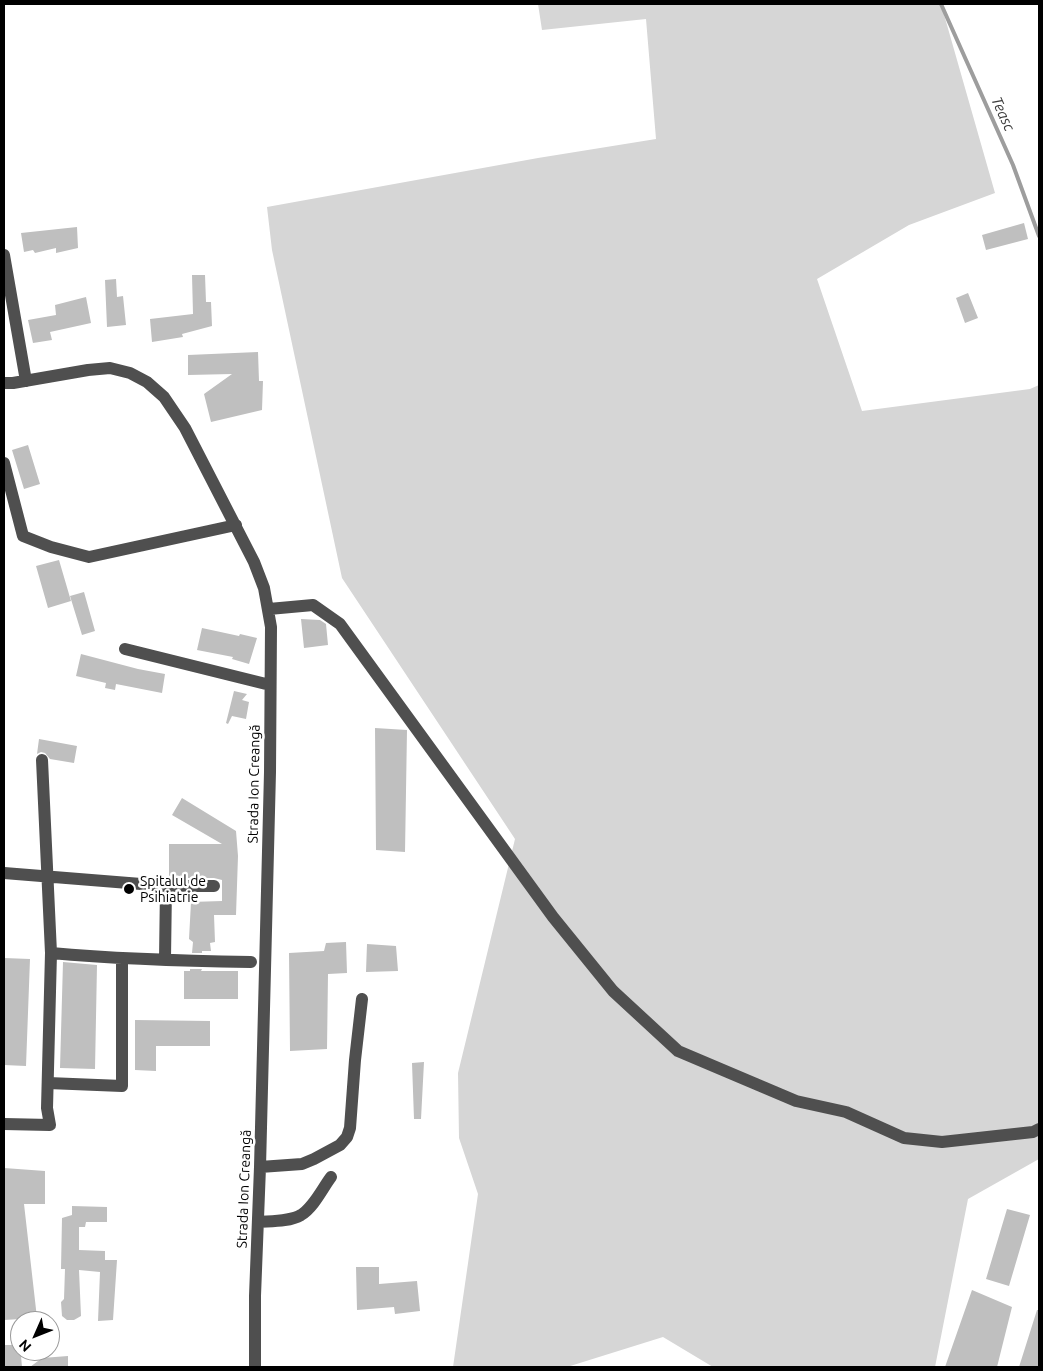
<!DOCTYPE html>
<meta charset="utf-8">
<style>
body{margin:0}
#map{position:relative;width:1043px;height:1371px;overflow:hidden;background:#fff;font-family:Ubuntu,sans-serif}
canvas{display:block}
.frame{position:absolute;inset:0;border:5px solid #000;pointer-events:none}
.north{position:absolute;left:10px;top:1311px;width:50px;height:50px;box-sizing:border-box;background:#fff;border:1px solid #999;border-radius:50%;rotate:226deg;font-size:14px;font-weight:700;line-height:20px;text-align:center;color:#000}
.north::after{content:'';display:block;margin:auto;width:18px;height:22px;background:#000;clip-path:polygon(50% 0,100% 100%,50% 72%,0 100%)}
</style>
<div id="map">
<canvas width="1043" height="1371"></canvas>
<div class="frame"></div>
<div class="north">N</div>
</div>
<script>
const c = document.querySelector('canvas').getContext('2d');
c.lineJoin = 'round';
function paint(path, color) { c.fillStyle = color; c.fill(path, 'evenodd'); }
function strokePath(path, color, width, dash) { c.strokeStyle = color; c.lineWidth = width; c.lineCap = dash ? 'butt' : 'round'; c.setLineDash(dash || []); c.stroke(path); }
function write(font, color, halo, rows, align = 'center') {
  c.font = font + ' Ubuntu,sans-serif'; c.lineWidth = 5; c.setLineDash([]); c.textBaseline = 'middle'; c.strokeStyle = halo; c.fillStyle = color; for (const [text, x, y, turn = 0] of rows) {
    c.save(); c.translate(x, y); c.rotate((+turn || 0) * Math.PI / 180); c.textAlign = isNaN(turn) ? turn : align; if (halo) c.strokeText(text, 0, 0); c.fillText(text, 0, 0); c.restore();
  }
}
paint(new Path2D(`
 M 538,4 L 941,4 L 995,193 L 909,225 L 817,279 L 862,411 L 1030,389 L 1039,385 L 1039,1159 L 968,1199 L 935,1367 L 713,1367 L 663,1337 L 567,1367 L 453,1367 L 478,1194 L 459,1138 L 458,1073 L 515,839 L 342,578 L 272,250 L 267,207 L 538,158 L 656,139 L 646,19 L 542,30 Z`), '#d6d6d6');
strokePath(new Path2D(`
 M 941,4 L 1013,165 L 1039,236`), '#9d9d9d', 4);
paint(new Path2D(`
 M 1024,223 L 1028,239 L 986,250 L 982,235 Z
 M 77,227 L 78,248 L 56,253 L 56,248 L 35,253 L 33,250 L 24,252 L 21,233 Z
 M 192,275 L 205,275 L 206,302 L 211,302 L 212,326 L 182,334 L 183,337 L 152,342 L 150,319 L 193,314 Z
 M 116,279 L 117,297 L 123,296 L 126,325 L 107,327 L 105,280 Z
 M 968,293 L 978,318 L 965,323 L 956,298 Z
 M 86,297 L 91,323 L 50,332 L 52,340 L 33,343 L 28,320 L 56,315 L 55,305 Z
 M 258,352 L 259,381 L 263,381 L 262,410 L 211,422 L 204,394 L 232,374 L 188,375 L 188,355 Z
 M 28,445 L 40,484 L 24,489 L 12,450 Z
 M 59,560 L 71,601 L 48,608 L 36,566 Z
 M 84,592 L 95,631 L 82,635 L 70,596 Z
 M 301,619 L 320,620 L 326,624 L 328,645 L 304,648 Z
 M 202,628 L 239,636 L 240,634 L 257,638 L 249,664 L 232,659 L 233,657 L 197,650 Z
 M 81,654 L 138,669 L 165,674 L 162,693 L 116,684 L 115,690 L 105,688 L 106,683 L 76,676 Z
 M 234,691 L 247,694 L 242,700 L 249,702 L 246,719 L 232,716 L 228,724 L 226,723 Z
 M 375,728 L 407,730 L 405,852 L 376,850 Z
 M 39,739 L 77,746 L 74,763 L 50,759 L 45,753 L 41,752 L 37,754 Z
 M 182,798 L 236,831 L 238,856 L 236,915 L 214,915 L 215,942 L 210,943 L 211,951 L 202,951 L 202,953 L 192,953 L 193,942 L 189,939 L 191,902 L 222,901 L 222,880 L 214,878 L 169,878 L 169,844 L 222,844 L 172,815 Z
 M 346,942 L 347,973 L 328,974 L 327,1049 L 290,1051 L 289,953 L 324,951 L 326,943 Z
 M 367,944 L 396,946 L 398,971 L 366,972 Z
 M 4,958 L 30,959 L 26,1066 L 4,1065 Z
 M 63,962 L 97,965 L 95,1069 L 60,1068 Z
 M 190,969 L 202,969 L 201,971 L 238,971 L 238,999 L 184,999 L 184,971 L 190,971 Z
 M 135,1020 L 210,1021 L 210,1046 L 156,1046 L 156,1071 L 135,1070 Z
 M 424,1062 L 421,1119 L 414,1119 L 412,1063 Z
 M 4,1168 L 45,1171 L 45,1204 L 24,1204 L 37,1318 L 4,1320 Z
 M 72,1206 L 107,1207 L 107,1222 L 86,1222 L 85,1227 L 79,1227 L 79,1250 L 105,1251 L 105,1260 L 117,1260 L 113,1320 L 98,1321 L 100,1272 L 79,1270 L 81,1316 L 74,1320 L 67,1320 L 62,1316 L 61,1302 L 64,1299 L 65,1269 L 61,1269 L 62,1218 L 72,1215 Z
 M 1007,1209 L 1030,1215 L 1009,1286 L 986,1279 Z
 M 356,1267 L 379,1267 L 379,1284 L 417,1281 L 420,1311 L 395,1314 L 394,1307 L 357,1310 Z
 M 972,1290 L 1012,1307 L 997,1367 L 945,1367 Z
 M 1037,1310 L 1039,1310 L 1039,1367 L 1019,1367 Z
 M 4,1345 L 20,1345 L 22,1367 L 4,1367 Z
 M 68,1356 L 68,1367 L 30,1367 L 42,1358 Z`), '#bfbfbf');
strokePath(new Path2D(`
 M 4,255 L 26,381
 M 4,383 L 13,383 L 88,370 L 110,368 L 130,373 L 147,382 L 164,397 L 185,428 L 254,562 L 264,588 L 271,627 L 270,772 L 260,1167 L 255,1296 L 255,1367
 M 4,463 L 23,536 L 51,547 L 89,557 L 236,525
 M 269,609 L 313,605 L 340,624 L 553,917 L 613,991 L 678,1051 L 796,1101 L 846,1112 L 904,1138 L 942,1142 L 1033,1132 L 1039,1129
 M 125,649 L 270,685
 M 4,873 L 166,886 L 214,886
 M 51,953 C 117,959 184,961 251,962
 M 165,959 L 166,886
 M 48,1083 L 122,1086 L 122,959
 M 4,1124 L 50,1125 L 47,1108 L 51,953 L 42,760
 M 260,1167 L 302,1164 L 314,1159 L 340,1145 L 347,1137 L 350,1128 L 355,1060 L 362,999
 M 258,1222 C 271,1221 289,1222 301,1215 C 314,1207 322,1189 331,1177`), '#4f4f4f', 12);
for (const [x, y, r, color] of [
 [129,889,6,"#000"]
]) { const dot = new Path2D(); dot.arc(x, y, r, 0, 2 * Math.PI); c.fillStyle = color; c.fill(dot); strokePath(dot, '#fff', 2); }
write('14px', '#000', '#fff', [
 ["Strada Ion Creangă",254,784,-89],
 ["Strada Ion Creangă",244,1189,-88]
]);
write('14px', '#000', '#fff', [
 ["Spitalul de",140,881],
 ["Psihiatrie",140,897]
], 'left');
write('italic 15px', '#3e3e3e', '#fff', [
 ["Teasc",1003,114,66]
]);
</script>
